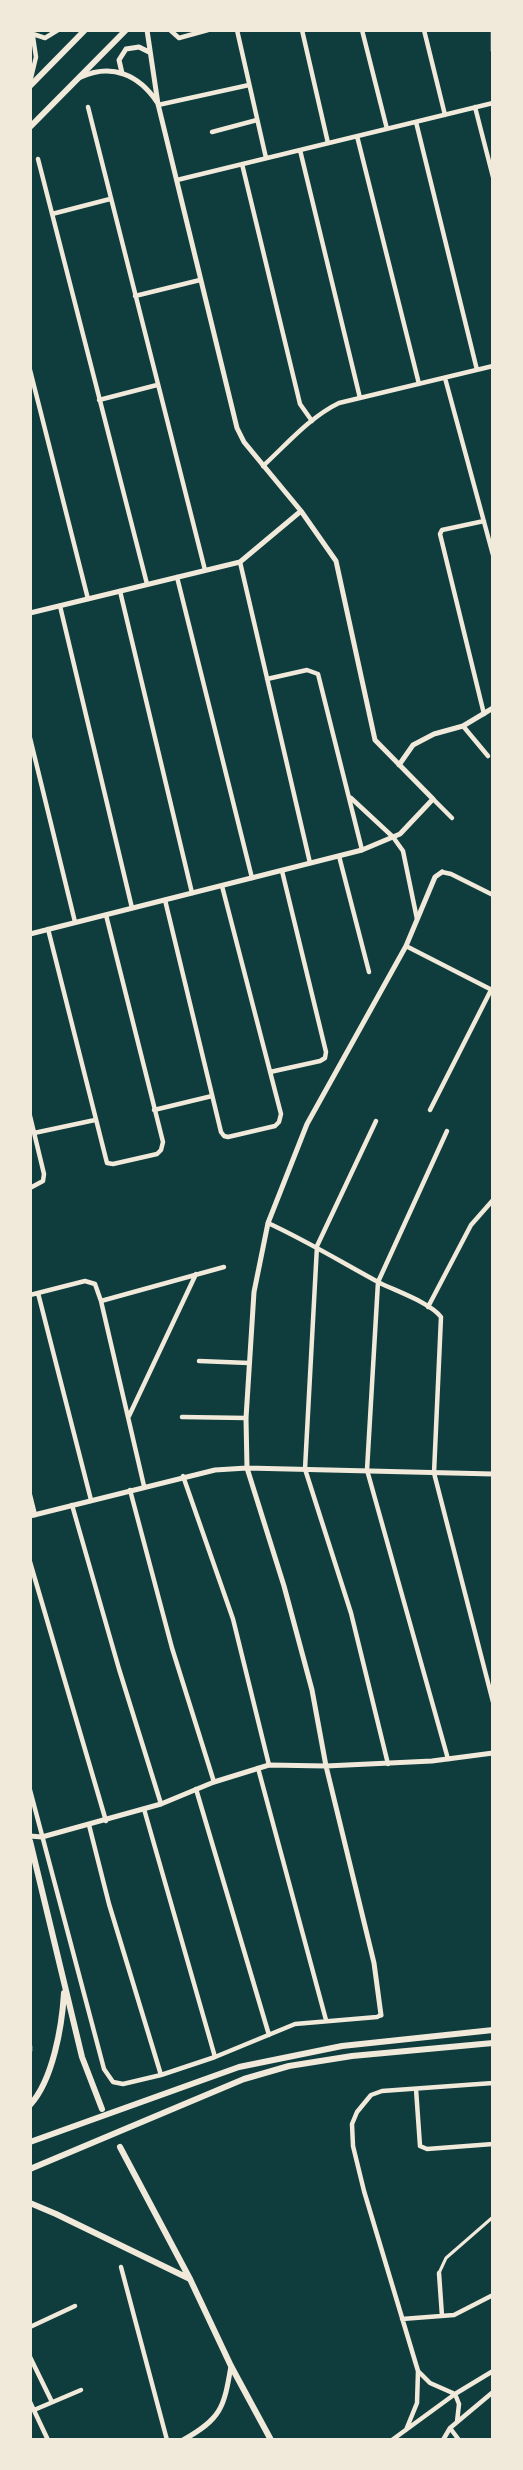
<!DOCTYPE html>
<style>
body{margin:0}
#map{position:relative;width:523px;height:2470px;overflow:hidden;background:#0f3d3e;font-family:"Alegreya Sans",sans-serif}
canvas{display:block}
.frame{position:absolute;inset:0;border:32px solid #f1e9da;pointer-events:none}
</style>
<div id="map">
<canvas width="523" height="2470"></canvas>
<div class="frame"></div>
</div>
<script>
const c = document.querySelector('canvas').getContext('2d');
c.lineJoin = 'round';
function strokePath(path, color, width, dash) { c.strokeStyle = color; c.lineWidth = width; c.lineCap = dash ? 'butt' : 'round'; c.setLineDash(dash || []); c.stroke(path); }
strokePath(new Path2D(`
 M 439,2273 L 446,2258 L 493,2217`), '#f1e9da', 3);
strokePath(new Path2D(`
 M 170,30 L 179,38 L 208,30
 M 237,30 L 266,158
 M 302,30 L 328,143
 M 362,30 L 387,129
 M 424,30 L 445,115
 M 493,30 L 493,51
 M 33,34 L 45,38 L 58,30
 M 30,82 L 36,57 L 32,30
 M 158,105 L 249,85
 M 88,107 L 205,570
 M 475,107 L 493,177
 M 416,122 L 477,370
 M 212,132 L 257,120
 M 357,136 L 419,384
 M 300,150 L 360,398
 M 38,159 L 147,584
 M 242,164 L 300,404 L 312,421
 M 177,180 L 493,103
 M 52,214 L 110,199
 M 135,296 L 200,280
 M 30,370 L 88,599
 M 445,378 L 493,555
 M 99,400 L 157,385
 M 263,466 C 287,444 310,417 339,403 L 493,366
 M 484,521 L 442,530 L 440,534 L 484,714
 M 240,562 L 310,863
 M 177,577 L 252,878
 M 120,591 L 192,893
 M 60,606 L 132,908
 M 267,679 L 307,670 L 318,674 L 362,850
 M 463,726 L 488,756
 M 30,738 L 75,922
 M 351,798 L 393,837 L 403,851 L 417,919
 M 433,799 L 452,818
 M 339,856 L 369,972
 M 442,872 L 451,874 L 493,895
 M 165,900 L 221,1132 L 224,1136 L 228,1137 L 275,1126 L 279,1122 L 281,1114 L 222,886
 M 48,929 L 107,1163 L 113,1164 L 157,1154 L 161,1150 L 163,1142 L 106,915
 M 406,946 L 492,990
 M 270,1072 L 320,1061 L 325,1058 L 326,1052 L 282,871
 M 154,1110 L 212,1096
 M 430,1110 L 491,990
 M 30,1116 L 44,1174 L 43,1181 L 30,1188
 M 376,1121 L 317,1246 L 305,1469 L 351,1613 L 388,1764
 M 447,1131 L 378,1282 L 367,1470 L 448,1759
 M 34,1133 L 95,1120
 M 268,1223 C 307,1241 343,1263 380,1283 C 396,1291 431,1303 441,1317 L 434,1473 L 493,1702
 M 38,1293 L 91,1500
 M 30,1295 L 85,1281 L 95,1284 L 101,1301 L 144,1486
 M 101,1301 L 224,1267
 M 428,1307 L 471,1225 L 493,1200
 M 199,1361 L 249,1363
 M 129,1416 L 196,1274
 M 182,1417 L 246,1418
 M 183,1476 L 233,1619 L 269,1765
 M 130,1490 L 172,1648 L 214,1782
 M 30,1495 L 35,1515
 M 72,1505 L 119,1669 L 161,1804
 M 30,1562 L 106,1821
 M 258,1768 L 326,2020
 M 196,1789 L 269,2035
 M 30,1790 L 104,2069 L 113,2082 L 123,2084 L 161,2075 L 215,2057 L 295,2024 L 377,2017 L 381,2015
 M 144,1809 L 215,2057
 M 89,1825 L 109,1904 L 161,2075
 M 30,2046 L 30,2051
 M 416,2089 L 420,2146 L 427,2149 L 493,2144
 M 121,2267 L 167,2440
 M 439,2273 L 442,2316
 M 402,2319 L 454,2315 L 493,2295
 M 30,2327 L 75,2306
 M 30,2357 L 52,2402
 M 418,2371 L 430,2383 L 455,2394 L 459,2404 L 457,2422
 M 30,2402 L 48,2440
 M 34,2410 L 81,2390
 M 450,2428 L 459,2440
 M 406,2430 L 417,2403 L 418,2371 L 364,2191 L 353,2146 L 352,2124 L 357,2112 L 371,2095 L 382,2091 L 493,2083
 M 392,2440 L 455,2394 L 493,2371
 M 443,2440 L 450,2428 L 493,2392`), '#f1e9da', 4.5);
strokePath(new Path2D(`
 M 122,73 L 119,60 L 126,49 L 139,47 L 149,52
 M 81,77 C 112,63 139,75 157,102
 M 30,613 L 240,562 L 301,511
 M 399,765 L 413,745 L 434,734 L 463,726 L 493,708
 M 30,934 L 362,850 L 400,834 L 433,799 L 375,740 L 336,561 L 301,511 L 244,442 L 237,428 L 158,104 L 147,30
 M 30,1516 L 215,1470 L 247,1468 L 493,1474
 M 30,1836 L 42,1837 L 161,1804 L 214,1782 L 269,1765 L 326,1766 L 432,1761 L 493,1753
 M 381,2015 L 374,1963 L 326,1766 L 312,1690 L 284,1586 L 247,1468 L 246,1418 L 254,1292 L 268,1223 L 307,1124 L 406,946 L 435,877 L 442,872
 M 183,2440 C 221,2419 224,2408 231,2366`), '#f1e9da', 5);
strokePath(new Path2D(`
 M 30,86 L 85,30
 M 30,127 L 126,30
 M 30,1841 L 82,2057 L 102,2109
 M 30,2105 C 53,2080 62,2026 64,1993
 M 30,2142 L 239,2067 L 342,2046 L 493,2030
 M 120,2147 L 190,2279 L 231,2366 L 271,2440
 M 30,2169 L 244,2079 L 289,2066 L 352,2056 L 493,2043
 M 30,2203 L 56,2214 L 190,2279`), '#f1e9da', 6);
</script>
